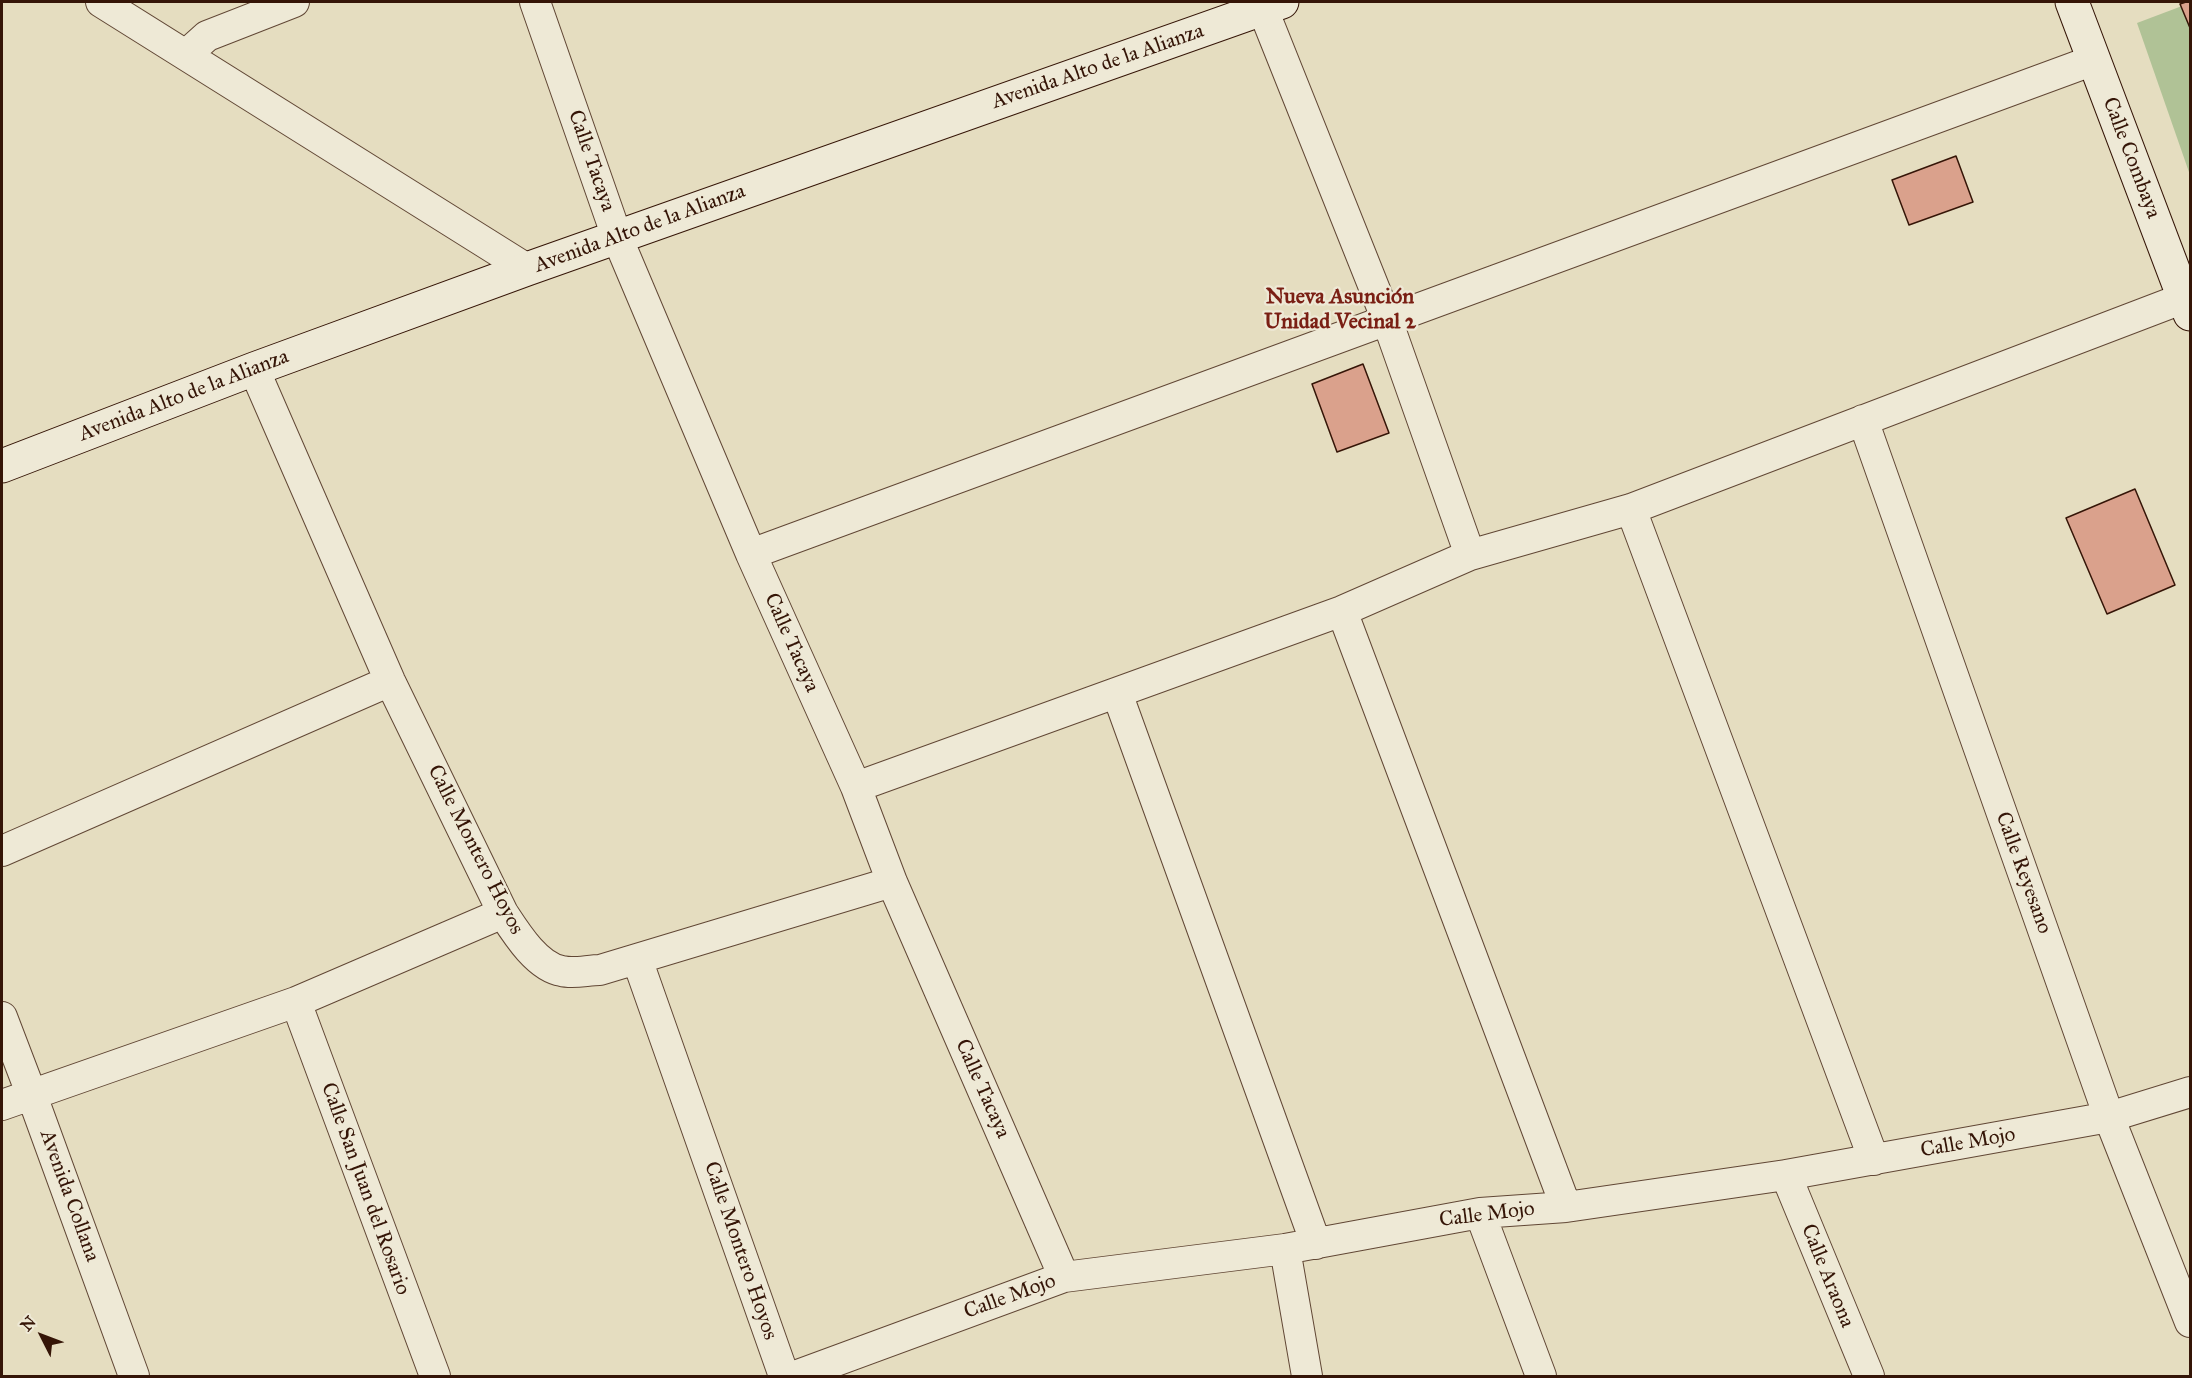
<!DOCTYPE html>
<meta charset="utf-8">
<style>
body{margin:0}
#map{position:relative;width:2192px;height:1378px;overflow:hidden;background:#e5ddc0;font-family:"IM FELL Great Primer",serif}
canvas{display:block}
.frame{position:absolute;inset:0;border:3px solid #351507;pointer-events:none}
.north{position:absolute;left:12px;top:1306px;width:60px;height:60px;-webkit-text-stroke:4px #eee9d6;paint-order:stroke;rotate:312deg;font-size:16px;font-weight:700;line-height:24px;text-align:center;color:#351507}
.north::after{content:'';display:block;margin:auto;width:21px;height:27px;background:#351507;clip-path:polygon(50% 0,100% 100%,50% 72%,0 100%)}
</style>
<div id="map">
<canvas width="2192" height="1378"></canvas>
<div class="frame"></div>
<div class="north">N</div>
</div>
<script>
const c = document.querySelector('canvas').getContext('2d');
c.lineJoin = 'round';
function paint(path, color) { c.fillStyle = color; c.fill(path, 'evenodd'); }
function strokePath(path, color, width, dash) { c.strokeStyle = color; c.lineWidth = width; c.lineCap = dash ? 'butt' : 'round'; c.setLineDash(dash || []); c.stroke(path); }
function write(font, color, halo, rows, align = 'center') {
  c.font = font + ' "IM FELL Great Primer",serif'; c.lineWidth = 4.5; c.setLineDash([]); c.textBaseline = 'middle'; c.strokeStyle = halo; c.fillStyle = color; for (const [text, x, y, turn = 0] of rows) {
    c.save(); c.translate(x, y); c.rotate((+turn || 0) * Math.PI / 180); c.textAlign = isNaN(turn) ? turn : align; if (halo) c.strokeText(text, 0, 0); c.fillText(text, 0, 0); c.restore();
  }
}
paint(new Path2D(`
 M 2190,3 L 2190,175 L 2137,23 Z`), '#b0c296');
const building = new Path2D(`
 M 2186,2 L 2190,2 L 2190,28 L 2180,4 Z
 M 1956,156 L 1973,202 L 1909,225 L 1892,180 Z
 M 1363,364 L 1389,433 L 1337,452 L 1312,384 Z
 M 2135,489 L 2175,585 L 2107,614 L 2066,518 Z`);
paint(building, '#daa18c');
strokePath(building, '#351507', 1.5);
const street = new Path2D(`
 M 101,2 L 527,269
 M 535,2 L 617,237 L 751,554 L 856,787 L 892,882 L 1064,1277
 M 1260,2 L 1387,320 L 1470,555
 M 187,54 L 207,36 L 294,2
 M 254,369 L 390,681 L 503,913 C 516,933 537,967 562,971 C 573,974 588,970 600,970 L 892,882
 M 1863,420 L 2109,1117 L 2190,1322
 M 1631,509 L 1874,1160
 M 751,554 L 2094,60
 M 1342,611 L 1566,1207
 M 1117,693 L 1316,1244
 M 856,787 L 1342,611 L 1470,555 L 1631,509 L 2184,298
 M 2,851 L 390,681
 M 637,959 L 784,1376
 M 296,1002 L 435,1376
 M 2,1017 L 31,1093 L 134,1376
 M 2,1105 L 296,1002 L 503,913
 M 1786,1175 L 1869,1376
 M 1480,1213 L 1541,1376
 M 1285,1249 L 1307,1376
 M 795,1376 L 1064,1277 L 1285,1249 L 1480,1213 L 1566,1207 L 1786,1175 L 2109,1117 L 2190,1092`);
const secondary = new Path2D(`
 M 2072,2 L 2190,314
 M 2,466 L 254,369 L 527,269 L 1282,2`);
strokePath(street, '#614735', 32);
strokePath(secondary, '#351507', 35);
strokePath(street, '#eee9d6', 30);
strokePath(secondary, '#eee9d6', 33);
write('21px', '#351507', '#eee9d6', [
 ["Avenida Alto de la Alianza",1098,67,-19],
 ["Calle Combaya",2131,158,69],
 ["Calle Tacaya",591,161,71],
 ["Avenida Alto de la Alianza",640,229,-20],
 ["Avenida Alto de la Alianza",184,396,-21],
 ["Calle Tacaya",791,643,66],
 ["Calle Montero Hoyos",475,850,63],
 ["Calle Reyesano",2023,873,70],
 ["Calle Tacaya",982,1089,66],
 ["Calle Mojo",1968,1143,-10],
 ["Calle San Juan del Rosario",365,1189,70],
 ["Avenida Collana",69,1196,70],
 ["Calle Mojo",1487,1215,-7],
 ["Calle Montero Hoyos",740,1251,71],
 ["Calle Araona",1827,1276,68],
 ["Calle Mojo",1010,1297,-20]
]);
write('bold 22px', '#7a1f14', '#eee9d6', [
 ["Nueva Asunción",1340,298],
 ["Unidad Vecinal 2",1340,323]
]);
</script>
